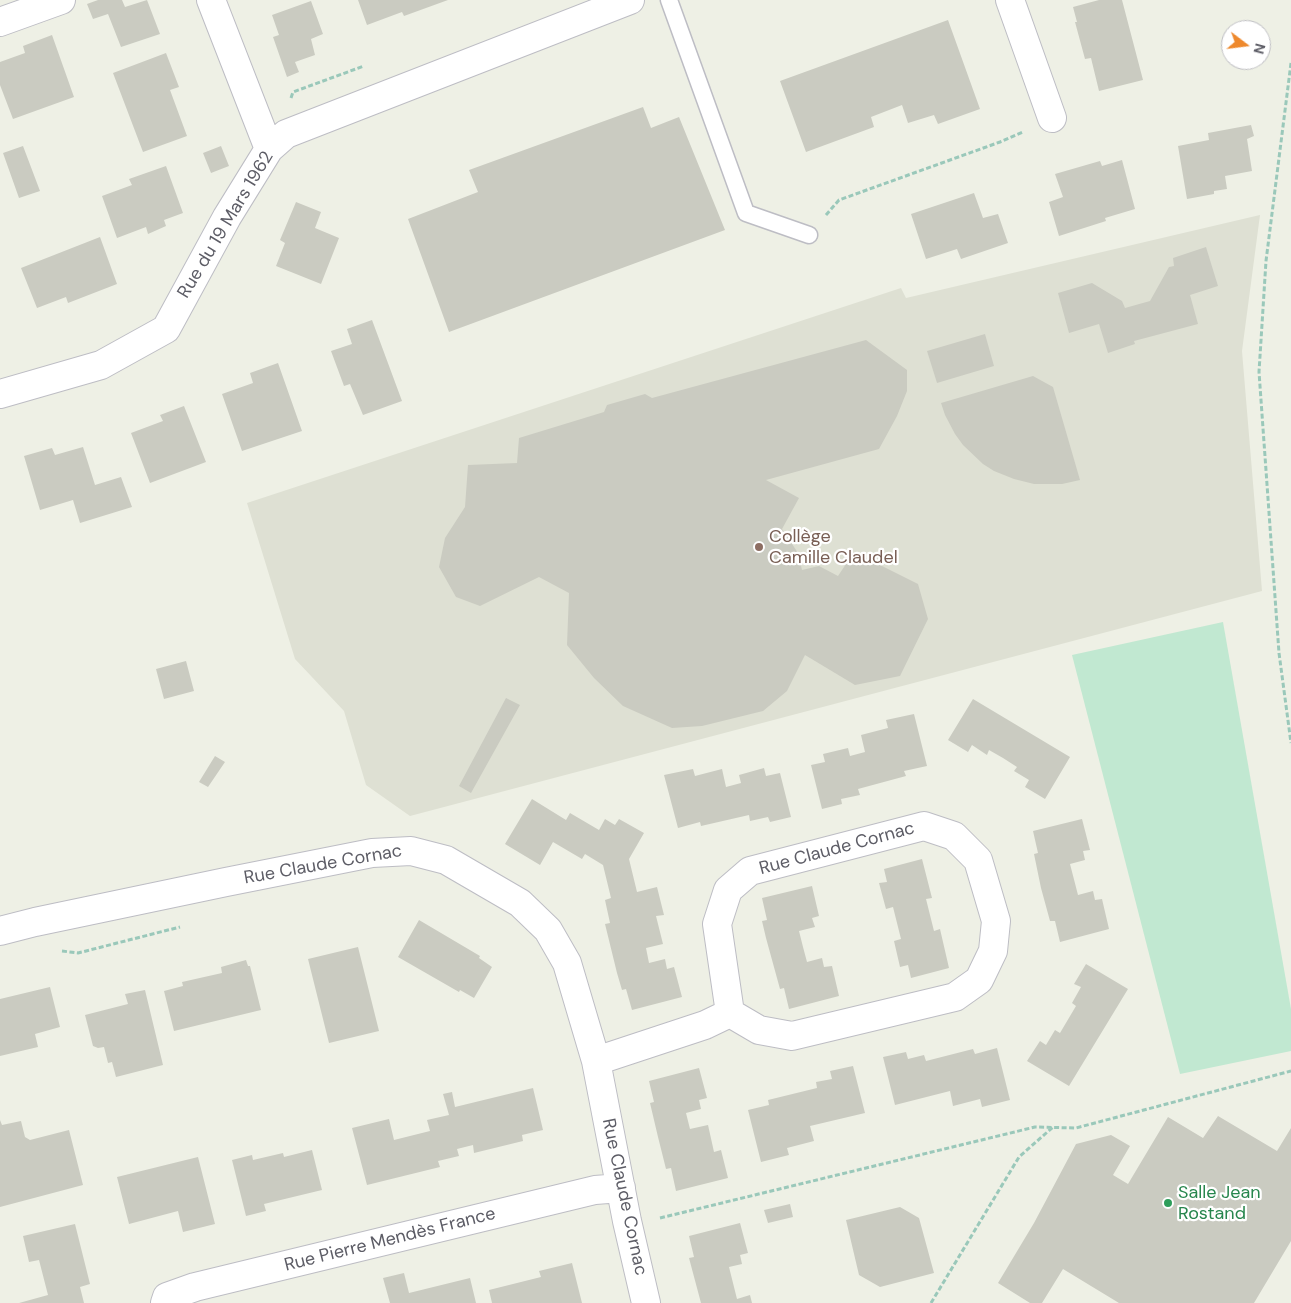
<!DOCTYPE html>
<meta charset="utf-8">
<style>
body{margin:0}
#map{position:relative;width:1291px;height:1303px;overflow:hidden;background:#eef0e5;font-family:"DM Sans",sans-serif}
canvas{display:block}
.north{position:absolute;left:1221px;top:20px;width:50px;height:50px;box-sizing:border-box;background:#fff;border:1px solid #bebec2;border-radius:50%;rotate:105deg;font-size:14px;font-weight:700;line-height:20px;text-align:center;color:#5d5d66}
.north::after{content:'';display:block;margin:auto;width:18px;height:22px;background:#ee892d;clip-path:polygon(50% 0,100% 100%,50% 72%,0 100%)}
</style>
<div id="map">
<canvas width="1291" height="1303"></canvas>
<div class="north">N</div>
</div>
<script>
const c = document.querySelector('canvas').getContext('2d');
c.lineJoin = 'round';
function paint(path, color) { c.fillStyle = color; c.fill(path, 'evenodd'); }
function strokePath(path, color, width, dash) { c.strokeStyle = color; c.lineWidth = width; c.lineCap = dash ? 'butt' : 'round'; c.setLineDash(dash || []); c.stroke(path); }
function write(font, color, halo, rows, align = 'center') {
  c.font = font + ' "DM Sans",sans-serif'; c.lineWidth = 4.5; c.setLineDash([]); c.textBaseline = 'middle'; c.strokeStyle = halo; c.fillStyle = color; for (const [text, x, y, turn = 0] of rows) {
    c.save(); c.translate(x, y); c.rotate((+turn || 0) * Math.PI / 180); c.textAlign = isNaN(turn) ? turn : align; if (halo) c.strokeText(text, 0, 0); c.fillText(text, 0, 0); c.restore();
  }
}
paint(new Path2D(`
 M 1260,215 L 1242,351 L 1262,591 L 410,816 L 366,785 L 344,711 L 295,659 L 247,503 L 901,288 L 906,298 Z`), '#dee0d3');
paint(new Path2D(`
 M 1223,622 L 1291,1009 L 1291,1051 L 1180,1074 L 1072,655 Z`), '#c1e8d1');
paint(new Path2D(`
 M 98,0 L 122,0 L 125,7 L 147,0 L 160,34 L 121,47 L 108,14 L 93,19 L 87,4 Z
 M 358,0 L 448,0 L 404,16 L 402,12 L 367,25 Z
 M 1099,0 L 1122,0 L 1143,80 L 1099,91 L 1091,58 L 1085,59 L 1075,22 L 1077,22 L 1073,7 Z
 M 311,1 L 323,34 L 311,39 L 315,55 L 295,62 L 299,72 L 287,77 L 273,37 L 279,35 L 272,15 Z
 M 948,20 L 980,109 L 938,124 L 934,115 L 908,123 L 902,105 L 871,117 L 874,127 L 806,152 L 780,81 Z
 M 52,35 L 74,97 L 13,119 L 0,85 L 0,62 L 25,53 L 23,46 Z
 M 166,53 L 179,87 L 170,90 L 187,136 L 143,152 L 113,73 Z
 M 643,107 L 651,128 L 679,117 L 725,230 L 449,332 L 408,219 L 478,192 L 469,170 Z
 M 1251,125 L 1254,136 L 1247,139 L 1252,171 L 1225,176 L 1227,189 L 1214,191 L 1214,194 L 1187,199 L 1178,146 L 1209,140 L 1208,133 Z
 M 23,146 L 40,191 L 19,198 L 3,153 Z
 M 221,146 L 229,166 L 211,173 L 203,153 Z
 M 1122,160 L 1135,209 L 1105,218 L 1106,221 L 1059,236 L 1049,202 L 1063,197 L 1055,174 L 1100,161 L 1102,166 Z
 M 166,166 L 183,213 L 164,220 L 166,226 L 148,234 L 146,227 L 117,238 L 102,196 L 132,185 L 129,179 Z
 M 974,193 L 983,218 L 998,214 L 1008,243 L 961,259 L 957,249 L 926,259 L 911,214 Z
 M 296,202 L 321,212 L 315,228 L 339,238 L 321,284 L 276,266 L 285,243 L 280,240 Z
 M 100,237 L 117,284 L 68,303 L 66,297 L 37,308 L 21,268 Z
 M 1206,247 L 1218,286 L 1190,295 L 1198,324 L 1134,341 L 1135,344 L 1108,353 L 1099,324 L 1069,333 L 1058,293 L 1092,283 L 1122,301 L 1125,308 L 1150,301 L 1169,267 L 1174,266 L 1173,258 Z
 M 372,320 L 402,401 L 363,415 L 350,384 L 344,386 L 331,351 L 352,344 L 347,329 Z
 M 985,334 L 994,366 L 937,383 L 927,351 Z
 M 866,340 L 907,370 L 907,391 L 897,416 L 879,449 L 766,480 L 799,498 L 782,529 L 798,553 L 802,570 L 819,566 L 838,576 L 854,552 L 918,584 L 928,619 L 900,676 L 855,685 L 805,655 L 787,691 L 763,711 L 702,726 L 672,728 L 623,706 L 594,678 L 567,645 L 569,593 L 539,577 L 480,606 L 456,597 L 439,567 L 445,538 L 465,507 L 468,465 L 517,463 L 519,438 L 604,412 L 607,405 L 645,394 L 652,398 Z
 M 278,363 L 302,431 L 242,451 L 222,394 L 253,383 L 250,373 Z
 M 1033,376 L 1053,387 L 1080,480 L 1062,484 L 1034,484 L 1014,479 L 994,471 L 983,464 L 963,445 L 955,434 L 945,415 L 941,403 Z
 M 184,406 L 206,462 L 150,483 L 131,433 L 163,421 L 160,415 Z
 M 83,447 L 95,485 L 121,477 L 132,507 L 80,523 L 73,500 L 40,510 L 24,456 L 52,448 L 55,455 Z
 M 186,661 L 194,691 L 164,699 L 156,669 Z
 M 506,698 L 520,705 L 471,793 L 459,786 Z
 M 973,699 L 1070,757 L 1045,799 L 1025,787 L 1029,780 L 1014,771 L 1017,767 L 1003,758 L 989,750 L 987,755 L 972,745 L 968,752 L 948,740 Z
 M 914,714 L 927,766 L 904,771 L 906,776 L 858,789 L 860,795 L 841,799 L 842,804 L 822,809 L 811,765 L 825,762 L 823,754 L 848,748 L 850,756 L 865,752 L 861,735 L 888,728 L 886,720 Z
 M 215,756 L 225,762 L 208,787 L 199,782 Z
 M 764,768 L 766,776 L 780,773 L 791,817 L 770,822 L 768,817 L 750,821 L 749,815 L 701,826 L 700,822 L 678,828 L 664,775 L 693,769 L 695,776 L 722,769 L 726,787 L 741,783 L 739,775 Z
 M 532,799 L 566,820 L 570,813 L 599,830 L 605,819 L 615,825 L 619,819 L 644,833 L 629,859 L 637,892 L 657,887 L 664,915 L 656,916 L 663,944 L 646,948 L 649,963 L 665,959 L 667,969 L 674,967 L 682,997 L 632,1010 L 626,989 L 622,990 L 617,973 L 605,924 L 610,923 L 605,900 L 611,898 L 603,865 L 585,854 L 582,859 L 553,842 L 540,865 L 505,844 Z
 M 1082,819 L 1090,850 L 1083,851 L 1085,860 L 1070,864 L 1078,895 L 1093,891 L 1095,900 L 1102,899 L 1109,929 L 1060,942 L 1055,921 L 1050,921 L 1041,888 L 1034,854 L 1038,853 L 1033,831 Z
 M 922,859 L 932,898 L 926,899 L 934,931 L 940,929 L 949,968 L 911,978 L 908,965 L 900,967 L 894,941 L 901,939 L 893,907 L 886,909 L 879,883 L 887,882 L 884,869 Z
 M 812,886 L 819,916 L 812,918 L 815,927 L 799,931 L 803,947 L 807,962 L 822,958 L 824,967 L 832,966 L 839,996 L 789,1009 L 784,988 L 780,989 L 766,938 L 762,921 L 767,920 L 762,898 Z
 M 419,920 L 480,956 L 479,958 L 492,967 L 474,998 L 460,990 L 459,992 L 398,957 Z
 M 358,947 L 379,1031 L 329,1043 L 308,959 Z
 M 246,960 L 248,966 L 250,966 L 261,1010 L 174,1031 L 164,991 L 183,986 L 182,982 L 222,973 L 221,967 Z
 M 1086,964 L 1128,989 L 1069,1086 L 1027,1061 L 1040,1041 L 1046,1045 L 1055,1030 L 1060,1033 L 1076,1006 L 1072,1003 L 1081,987 L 1074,984 Z
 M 50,987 L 60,1027 L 35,1034 L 38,1047 L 0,1056 L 0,999 Z
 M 145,990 L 163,1065 L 116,1077 L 112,1062 L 108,1063 L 104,1047 L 98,1048 L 93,1046 L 85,1015 L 128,1004 L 125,994 Z
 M 997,1048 L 1010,1100 L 982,1107 L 980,1099 L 953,1106 L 950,1091 L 895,1105 L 883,1057 L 906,1052 L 908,1059 L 924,1055 L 926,1061 L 973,1049 L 975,1054 Z
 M 853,1066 L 865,1113 L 810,1126 L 814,1141 L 787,1148 L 789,1155 L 761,1162 L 748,1110 L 769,1105 L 768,1100 L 817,1088 L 816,1082 L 832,1079 L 830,1071 Z
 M 699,1068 L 707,1098 L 699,1100 L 701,1109 L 686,1113 L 690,1129 L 708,1125 L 714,1152 L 721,1150 L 728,1178 L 676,1191 L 671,1168 L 666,1169 L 658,1137 L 650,1103 L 654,1102 L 649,1081 Z
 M 533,1088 L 543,1130 L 522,1135 L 523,1141 L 474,1153 L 473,1145 L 457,1149 L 459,1156 L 438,1161 L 440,1167 L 367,1185 L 352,1128 L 389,1119 L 394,1140 L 430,1131 L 427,1120 L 449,1115 L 443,1094 L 452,1092 L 455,1107 Z
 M 1218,1116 L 1277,1151 L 1291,1128 L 1291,1241 L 1254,1303 L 1119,1303 L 1063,1269 L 1042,1303 L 1030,1303 L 998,1283 L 1034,1223 L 1076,1144 L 1111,1135 L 1130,1146 L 1113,1175 L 1128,1184 L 1168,1117 L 1203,1138 Z
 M 0,1120 L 2,1125 L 21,1121 L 25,1137 L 30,1140 L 69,1130 L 83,1185 L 0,1207 Z
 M 312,1150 L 322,1190 L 264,1204 L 266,1211 L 246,1216 L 232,1160 L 252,1155 L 253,1160 L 283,1153 L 284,1157 Z
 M 198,1157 L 215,1224 L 183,1232 L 178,1211 L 129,1224 L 117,1177 Z
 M 790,1204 L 793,1217 L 768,1223 L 764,1210 Z
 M 900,1207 L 919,1218 L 934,1273 L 880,1287 L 859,1275 L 846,1220 Z
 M 740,1223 L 748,1253 L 740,1255 L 742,1264 L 729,1267 L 737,1299 L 750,1295 L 752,1303 L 701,1303 L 689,1258 L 694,1257 L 689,1236 Z
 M 75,1224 L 90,1284 L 80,1287 L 84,1303 L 19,1303 L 48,1295 L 39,1260 L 29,1262 L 23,1236 Z
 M 572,1263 L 582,1303 L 492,1303 L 489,1290 L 541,1277 L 539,1271 Z
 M 404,1273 L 409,1293 L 470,1278 L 476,1303 L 390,1303 L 383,1278 Z`), '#cacbc1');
const lane = new Path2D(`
 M 669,0 L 746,213 L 809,235`);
const street = new Path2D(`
 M 211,0 L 269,149
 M 1010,0 L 1052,118
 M 0,22 L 61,0
 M 0,394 L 101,365 L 166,329 L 227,217 L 269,149 L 286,134 L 630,0
 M 0,931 L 35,922 L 226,882 L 372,853 L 411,851 L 446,860 L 520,903 L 548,930 L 567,963 L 596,1061 L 627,1221 L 646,1303
 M 596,1061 L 705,1025 L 730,1013 L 759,1030 L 792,1036 L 955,997 L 979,980 L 993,951 L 996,921 L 978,860 L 954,836 L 924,826 L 750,871 L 728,890 L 717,924 L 730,1013
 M 165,1303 L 167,1297 L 195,1287 L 595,1190 L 621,1188`);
strokePath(lane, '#bdbdc4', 19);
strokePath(street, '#bdbdc4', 30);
strokePath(new Path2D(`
 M 1291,63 L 1266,261 L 1259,372 L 1279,653 L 1291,743
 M 291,98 L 293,92 L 364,66
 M 826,215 L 839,200 L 1000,142 L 1023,132
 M 62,951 L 78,953 L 180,927
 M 660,1218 L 1035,1127 L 1076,1128 L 1291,1071
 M 931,1303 L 1019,1157 L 1053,1127`), '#9ac8ba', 3, [5, 2.5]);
strokePath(lane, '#fff', 16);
strokePath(street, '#fff', 28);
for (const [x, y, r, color] of [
 [759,547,5,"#8d6e63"],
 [1168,1203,5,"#2e9e5b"]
]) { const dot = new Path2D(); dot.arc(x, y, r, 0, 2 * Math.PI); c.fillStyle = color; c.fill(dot); strokePath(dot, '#fff', 2); }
write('18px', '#5d5d66', '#fff', [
 ["Rue du 19 Mars 1962",226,225,-59],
 ["Rue Claude Cornac",837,849,-15],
 ["Rue Claude Cornac",323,865,-10],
 ["Rue Claude Cornac",624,1197,78],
 ["Rue Pierre Mendès France",390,1240,-14]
]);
write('18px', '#785e54', '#fff', [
 ["Collège",769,537],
 ["Camille Claudel",769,558]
], 'left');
write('18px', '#27864d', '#fff', [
 ["Salle Jean",1178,1193],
 ["Rostand",1178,1214]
], 'left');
</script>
